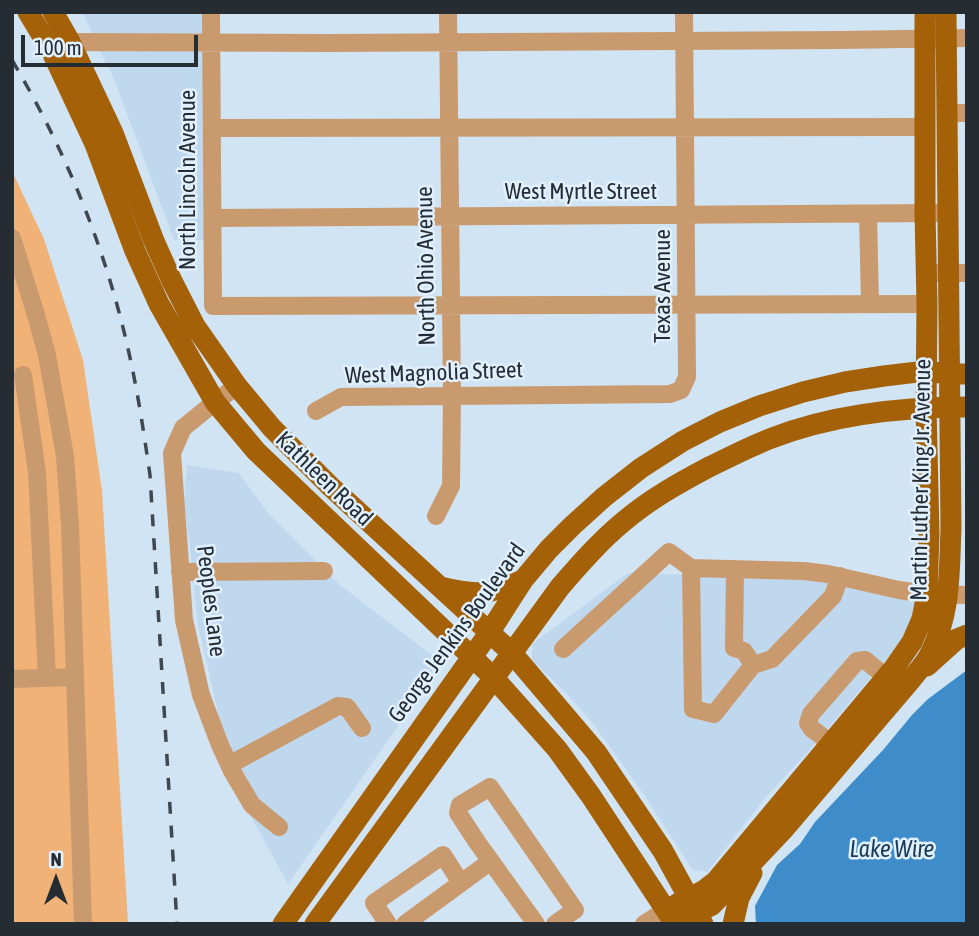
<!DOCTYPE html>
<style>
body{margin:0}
#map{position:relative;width:979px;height:936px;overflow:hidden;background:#d1e4f4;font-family:"Asap Condensed",sans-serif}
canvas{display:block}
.frame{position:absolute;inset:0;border:14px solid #252c32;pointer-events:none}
.north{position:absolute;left:21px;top:845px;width:70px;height:70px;-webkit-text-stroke:5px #e1f0fe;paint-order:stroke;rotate:0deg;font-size:19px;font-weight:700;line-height:28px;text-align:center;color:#252c32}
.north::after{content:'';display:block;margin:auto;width:24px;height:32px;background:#252c32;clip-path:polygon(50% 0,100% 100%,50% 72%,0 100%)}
.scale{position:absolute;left:21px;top:35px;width:177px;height:32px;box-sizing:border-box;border:4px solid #252c32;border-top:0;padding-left:9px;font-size:21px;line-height:24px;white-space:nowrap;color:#252c32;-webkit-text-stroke:5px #e1f0fe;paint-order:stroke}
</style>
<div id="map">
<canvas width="979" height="936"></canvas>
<div class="frame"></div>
<div class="north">N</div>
<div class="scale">100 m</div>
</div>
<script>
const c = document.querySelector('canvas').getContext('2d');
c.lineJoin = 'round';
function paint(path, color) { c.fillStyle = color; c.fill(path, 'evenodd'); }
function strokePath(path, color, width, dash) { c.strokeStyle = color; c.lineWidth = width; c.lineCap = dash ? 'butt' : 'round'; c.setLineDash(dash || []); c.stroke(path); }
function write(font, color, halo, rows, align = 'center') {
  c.font = font + ' "Asap Condensed",sans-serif'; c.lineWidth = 5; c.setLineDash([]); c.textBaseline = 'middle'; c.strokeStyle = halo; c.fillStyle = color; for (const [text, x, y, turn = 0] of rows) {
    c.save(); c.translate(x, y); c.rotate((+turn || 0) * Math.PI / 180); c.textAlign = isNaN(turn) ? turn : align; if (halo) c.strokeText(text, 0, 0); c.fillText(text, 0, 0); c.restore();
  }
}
paint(new Path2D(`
 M 82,12 L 205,12 L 205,35 L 93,35 Z
 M 205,48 L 207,240 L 174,240 L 114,79 L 99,49 Z
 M 187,465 L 239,473 L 268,513 L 319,564 L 192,565 L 184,503 Z
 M 628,573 L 804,578 L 917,600 L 910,631 L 809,751 L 766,797 L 707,872 L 693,870 L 638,786 L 594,725 L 568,695 L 532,660 L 532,644 Z
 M 330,575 L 340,585 L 442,663 L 288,884 L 245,806 L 280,836 L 287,825 L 257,800 L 224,739 L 198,625 L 193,579 Z`), '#c0d8ed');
paint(new Path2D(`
 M 12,171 L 44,239 L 83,360 L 102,491 L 128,924 L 12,924 Z`), '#f0b277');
paint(new Path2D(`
 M 967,670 L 967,924 L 756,924 L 755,906 L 777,865 L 800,844 L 815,822 L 883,750 L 912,715 L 928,699 Z`), '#3e8cca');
strokePath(new Path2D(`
 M 211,12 L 213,306 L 927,304
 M 61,47 L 70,42 L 330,43 L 842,40 L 967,38
 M 948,113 L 967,113
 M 213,128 L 925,127
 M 868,214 L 870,304
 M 213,218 L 938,213
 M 12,238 L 36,315 L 47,355 L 65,456 L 70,524 L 83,924
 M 935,273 L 967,273
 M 23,375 L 37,472 L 47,678
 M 237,386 L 215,402 L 183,428 L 172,453 L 184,620 L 201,695 L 220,745 L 232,771 L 252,805 L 279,827
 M 316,411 L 341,397 L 670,394 L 681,390 L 687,377 L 684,12
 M 436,516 L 451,486 L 452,395 L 448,12
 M 691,568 L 693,709 L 714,714 L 753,665 L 744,651 L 734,648 L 735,569
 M 180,572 L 324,571
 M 563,649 L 669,552 L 691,568 L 804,571 L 828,574 L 899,590 L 927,594 L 967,595
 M 753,665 L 772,659 L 833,596 L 840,576
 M 12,679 L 75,677
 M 831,743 L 812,729 L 808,723 L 811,714 L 857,661 L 865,660 L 886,677
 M 229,765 L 338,706 L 347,707 L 362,728
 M 388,924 L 374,903 L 443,855 L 461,883
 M 405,924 L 491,861
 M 536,924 L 477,842 L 458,813 L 460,805 L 490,787 L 575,910 L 555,924
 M 644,924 L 666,910`), '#ca9a6f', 18);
strokePath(new Path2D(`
 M 28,12 L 52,52 L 95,144 L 135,251 L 159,304 L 215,402 L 256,451 L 493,677 L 557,749 L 591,796 L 675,924
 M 53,12 L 70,42 L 113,133 L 154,241 L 172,281 L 195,326 L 237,386 L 272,428 L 330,486 L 512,653 L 596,752 L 663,851 L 703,924
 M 440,587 C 478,596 487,595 523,580
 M 927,666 L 957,639 L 967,635
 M 677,904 L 703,891 L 716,881 L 894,668 L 912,642 L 922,619 L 927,594 L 929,533 L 926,408 L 927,304 L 925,213 L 925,12
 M 686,918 L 712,905 L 784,829 L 910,681 C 917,672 925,664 930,654 C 951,613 949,573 951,529 L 946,12
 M 283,924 L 489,633 L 523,580 L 549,549 L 572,526 L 604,497 L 641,468 L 683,441 L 720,422 L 759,406 L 803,392 L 845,382 L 884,376 L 926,371 L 949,374 L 967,374
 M 315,924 L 560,587 C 580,564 600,541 623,522 C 650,499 679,483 709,467 C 730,457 751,446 772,438 C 834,414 901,407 967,407
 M 733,924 L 739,898 L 752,873`), '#a46108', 21);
strokePath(new Path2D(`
 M 12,60 C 66,151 106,249 129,353 C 138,393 144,434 150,475 L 177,924`), '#3f4850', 3.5, [12, 12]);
write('23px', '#252c32', '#e1f0fe', [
 ["North Lincoln Avenue",188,180,-90],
 ["West Myrtle Street",581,192],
 ["North Ohio Avenue",426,266,-91],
 ["Texas Avenue",663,286,-90],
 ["West Magnolia Street",434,373,-2],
 ["Kathleen Road",324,479,44],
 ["Martin Luther King Jr. Avenue",921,480,-89],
 ["Peoples Lane",211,601,83],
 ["George Jenkins Boulevard",457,633,-54]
]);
write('italic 24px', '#1b3b56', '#e1f0fe', [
 ["Lake Wire",892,849]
]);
</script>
